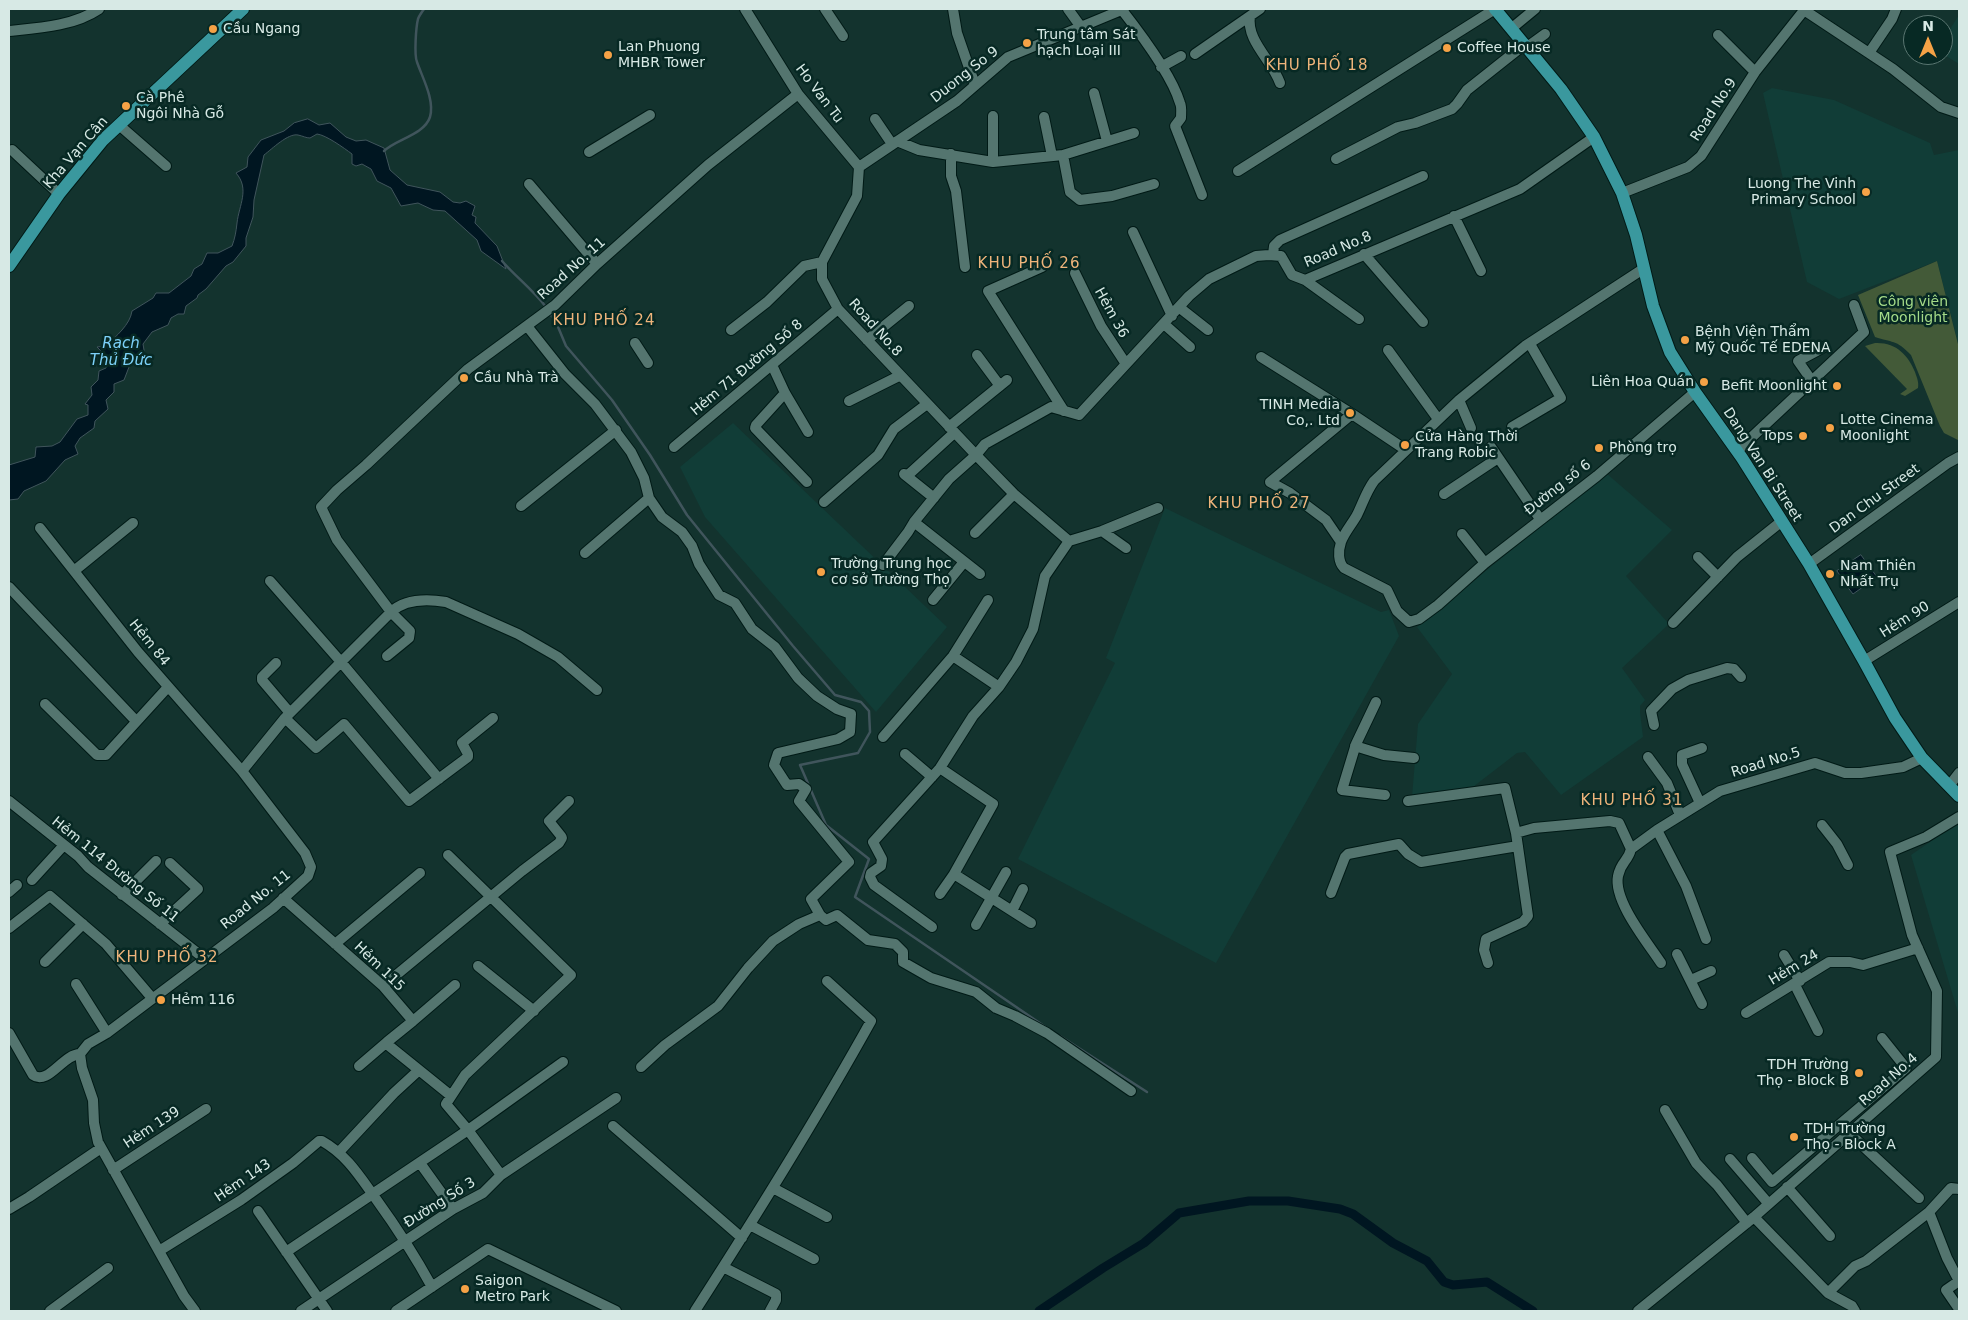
<!DOCTYPE html>
<meta charset="utf-8">
<style>
body{margin:0}
#map{position:relative;width:1968px;height:1320px;overflow:hidden;background:#13332e;font-family:"DejaVu Sans",sans-serif}
canvas{display:block}
.frame{position:absolute;inset:0;border:10px solid #d7e9e5;pointer-events:none}
.north{position:absolute;left:1903px;top:15px;width:50px;height:50px;box-sizing:border-box;background:#072924;border:1px solid #5a7671;border-radius:50%;rotate:0deg;font-size:14px;font-weight:700;line-height:20px;text-align:center;color:#d7e9e5}
.north::after{content:'';display:block;margin:auto;width:18px;height:22px;background:#f5a246;clip-path:polygon(50% 0,100% 100%,50% 72%,0 100%)}
</style>
<div id="map">
<canvas width="1968" height="1320"></canvas>
<div class="frame"></div>
<div class="north">N</div>
</div>
<script>
const c = document.querySelector('canvas').getContext('2d');
c.lineJoin = 'round';
function paint(path, color) { c.fillStyle = color; c.fill(path, 'evenodd'); }
function strokePath(path, color, width, dash) { c.strokeStyle = color; c.lineWidth = width; c.lineCap = dash ? 'butt' : 'round'; c.setLineDash(dash || []); c.stroke(path); }
function write(font, color, halo, rows, align = 'center') {
  c.font = font + ' "DejaVu Sans",sans-serif'; c.lineWidth = 5; c.setLineDash([]); c.textBaseline = 'middle'; c.strokeStyle = halo; c.fillStyle = color; for (const [text, x, y, turn = 0] of rows) {
    c.save(); c.translate(x, y); c.rotate((+turn || 0) * Math.PI / 180); c.textAlign = isNaN(turn) ? turn : align; if (halo) c.strokeText(text, 0, 0); c.fillText(text, 0, 0); c.restore();
  }
}
paint(new Path2D(`
 M 1959,15 L 1959,64 L 1943,54 L 1943,40 Z
 M 1772,88 L 1834,100 L 1930,143 L 1934,155 L 1959,150 L 1959,347 L 1937,261 L 1839,299 L 1807,282 L 1763,93 Z
 M 733,423 L 947,627 L 876,712 L 705,517 L 680,467 Z
 M 1606,473 L 1672,530 L 1626,576 L 1669,624 L 1622,668 L 1645,700 L 1640,706 L 1640,712 L 1643,737 L 1561,795 L 1525,752 L 1517,753 L 1469,790 L 1412,797 L 1418,724 L 1452,674 L 1417,627 Z
 M 1165,508 L 1381,612 L 1389,610 L 1399,636 L 1216,963 L 1018,859 L 1115,663 L 1106,658 Z
 M 1959,822 L 1959,1016 L 1911,855 Z`), '#113d37');
paint(new Path2D(`
 M 1937,261 L 1959,348 L 1959,440 L 1958,440 L 1944,433 L 1940,426 L 1911,355 C 1896,339 1892,343 1875,337 L 1858,295 Z
 M 1875,343 C 1896,342 1908,355 1915,372 C 1917,378 1919,382 1918,388 L 1905,396 L 1900,394 L 1907,389 L 1865,346 Z`), '#435a38');
const water = new Path2D(`
 M 308,119 L 319,125 L 330,123 L 346,137 L 356,141 L 366,140 L 384,148 L 390,170 L 407,185 L 440,192 L 453,202 L 460,203 L 466,201 L 475,206 L 472,215 L 476,217 L 475,223 L 497,246 L 506,269 L 481,251 L 477,240 L 445,211 L 433,210 L 418,203 L 401,206 L 391,188 L 377,181 L 371,169 L 362,164 L 356,166 L 352,164 L 352,154 C 344,148 326,135 317,134 L 310,138 C 306,138 303,136 298,135 C 288,133 272,149 264,155 L 254,200 L 253,217 L 246,238 L 246,246 L 233,262 L 226,266 L 206,289 L 198,295 L 197,298 L 186,306 L 184,314 L 178,314 L 171,318 L 168,325 L 152,332 L 143,344 L 145,356 L 143,359 L 137,358 L 129,367 L 124,380 L 114,384 L 114,392 L 106,400 L 108,409 L 95,421 L 94,428 L 80,438 L 75,446 L 78,454 L 65,460 L 46,481 L 24,491 L 18,499 L 9,500 L 9,465 L 35,457 L 36,447 L 52,446 L 60,442 L 77,419 L 88,415 L 88,405 L 85,404 L 92,395 L 91,387 L 98,380 L 99,371 L 106,368 L 107,357 L 97,347 L 106,346 C 116,336 130,325 132,311 L 153,298 L 156,293 L 169,293 L 191,276 L 194,269 L 202,264 L 207,253 L 218,253 L 232,246 C 235,238 236,232 237,223 C 239,205 250,189 236,173 L 247,167 L 248,157 L 261,140 L 284,131 L 294,123 Z
 M 1861,555 L 1877,577 L 1853,594 L 1846,585 L 1855,578 L 1853,575 L 1844,581 L 1837,571 Z`);
paint(water, '#001621');
strokePath(water, '#40555c', 1);
strokePath(new Path2D(`
 M 384,151 C 396,139 424,135 430,117 C 435,100 422,77 417,62 C 414,55 416,27 418,19 C 419,16 422,12 424,9
 M 502,261 C 516,277 533,290 546,307
 M 549,312 L 556,322 L 566,346 L 612,400 L 650,455 L 687,515 L 793,646 L 835,695 L 861,702 L 869,711 L 870,732 L 858,753 L 800,765 L 826,825 L 869,859 L 855,897 L 1047,1028
 M 1060,1036 L 1147,1092`), '#40555c', 2.5);
strokePath(new Path2D(`
 M 1039,1311 L 1103,1268 L 1144,1243 L 1179,1213 L 1249,1201 L 1288,1201 L 1340,1209 L 1353,1214 L 1393,1243 L 1427,1261 L 1444,1282 L 1453,1285 L 1487,1282 L 1533,1311`), '#001621', 9);
const minor = new Path2D(`
 M 745,9 L 798,94 L 859,167
 M 825,9 L 843,36
 M 953,9 L 957,33 L 975,85
 M 1068,9 L 1081,27
 M 1122,10 C 1140,33 1172,76 1180,103 C 1182,107 1181,113 1181,118 L 1175,126 L 1202,195
 M 1804,10 L 1893,69 L 1941,107 L 1959,113
 M 1250,16 C 1246,41 1272,60 1280,83
 M 1512,28 L 1535,9
 M 9,31 C 39,28 74,26 99,9
 M 1718,35 L 1755,72
 M 1527,47 L 1545,34
 M 1869,53 L 1892,19 L 1896,9
 M 1195,54 L 1260,9
 M 1161,67 L 1181,56
 M 1094,93 L 1107,141
 M 993,116 L 993,162
 M 1044,117 L 1052,156
 M 875,119 L 892,144
 M 119,125 L 166,166
 M 897,141 L 919,150 L 993,162 L 1063,155 L 1134,133
 M 12,150 L 59,194
 M 589,152 L 650,115
 M 951,154 L 951,176 L 956,191 L 965,267
 M 1063,155 L 1070,192 L 1080,200 L 1112,196 L 1154,184
 M 1336,159 L 1398,127 L 1415,123 L 1452,109 L 1457,104 L 1467,90 L 1525,44
 M 859,167 L 857,196 L 822,262 L 822,279 L 838,309 L 976,455 L 1014,494 L 1069,541
 M 859,167 L 957,101 L 1008,57 L 1124,9
 M 1238,171 L 1495,9
 M 529,184 L 597,264
 M 1622,193 L 1688,167 L 1701,156 L 1755,72 L 1805,9
 M 1454,216 L 1481,271
 M 1133,232 L 1172,316
 M 1364,254 L 1423,322
 M 1273,255 L 1274,246 L 1280,240 L 1423,176
 M 1042,267 L 988,291 L 1064,411
 M 1643,269 L 1525,346 L 1459,400 L 1374,481 C 1366,492 1363,503 1357,515 C 1352,524 1344,533 1341,542 C 1338,551 1338,562 1344,568 L 1387,590 L 1397,611 L 1409,622 L 1419,619 L 1438,605 L 1485,563 L 1597,476 L 1695,392
 M 1075,273 L 1101,326 L 1126,364
 M 1305,280 L 1359,319
 M 1180,308 L 1208,330
 M 1164,324 L 1190,347
 M 527,326 L 565,374 L 595,404 L 631,452 L 644,478 L 649,498 L 662,517 L 682,532 L 692,546 L 699,564 L 719,595 L 735,603 L 752,629 L 775,647 L 798,678 L 817,696 L 837,709 L 851,714 L 850,732 L 838,739 L 778,753 L 774,765 L 787,785 L 799,784 L 806,789 L 799,801 L 849,862 L 811,899 L 820,915 L 826,920 L 837,915 L 868,940 L 895,944 L 903,952 L 903,962 L 931,978 L 976,992 L 996,1008 L 1015,1016 L 1047,1033 L 1131,1091
 M 731,330 L 767,302 L 804,266 L 822,262
 M 867,340 L 909,306
 M 635,343 L 648,363
 M 1388,350 L 1438,419
 M 977,355 L 1000,386
 M 1261,357 L 1352,414 L 1406,450
 M 772,365 L 785,393 L 808,432
 M 1812,381 L 1798,361 L 1824,347
 M 785,393 L 756,425 L 755,428 L 807,482
 M 1459,400 L 1471,428
 M 849,401 L 899,376
 M 949,427 L 1007,380
 M 1512,427 L 1561,398 L 1530,344
 M 674,447 L 838,309
 M 1491,447 L 1540,519
 M 1737,451 L 1864,332 L 1854,305
 M 904,474 L 934,498
 M 907,476 L 954,433
 M 1444,494 L 1498,458
 M 824,502 L 878,455 L 894,429 L 927,404
 M 521,506 L 616,430
 M 914,522 L 980,574
 M 40,528 L 138,652 L 242,771 L 305,853 L 311,867 L 308,876 L 273,908 L 107,1033 L 88,1044 L 80,1054 L 82,1068 L 93,1100 L 94,1123 L 98,1142 L 184,1296 L 195,1311
 M 1102,531 L 1126,548
 M 975,533 L 1014,494
 M 1462,534 L 1485,563
 M 1069,541 L 1102,531 L 1158,508
 M 1341,542 L 1326,520 L 1290,493 L 1270,482 L 1352,414
 M 585,553 L 649,498
 M 1698,557 L 1718,577
 M 1809,564 L 1948,463 L 1959,457
 M 883,565 L 908,532 L 914,522 L 949,479 L 976,455 L 985,444 L 1051,407 L 1079,415 L 1189,296 L 1209,279 L 1256,256 L 1269,255 L 1281,256 L 1292,275 L 1305,280 L 1520,189 L 1594,137
 M 74,571 L 133,523
 M 270,581 L 341,662 L 439,779
 M 9,587 L 136,721
 M 933,600 L 964,562
 M 1673,623 L 1737,557 L 1782,521
 M 387,656 L 409,638 L 410,631 L 391,612 C 405,599 428,599 446,602 L 518,634 L 558,657 L 597,690
 M 953,656 L 999,687
 M 1864,661 L 1959,602
 M 276,663 L 262,677 L 262,680 L 290,713
 M 1376,702 L 1356,744 L 1342,790 L 1385,795
 M 45,704 L 97,755 L 106,755 L 168,687
 M 285,718 L 316,748 L 344,724 L 409,801 L 468,757 L 468,754 L 462,743 L 493,718
 M 1654,725 L 1651,711 L 1672,689 L 1688,680 L 1727,668 L 1734,669 L 1741,677
 M 883,737 L 953,656 L 988,600
 M 1355,746 L 1384,755 L 1414,758
 M 905,754 L 932,777
 M 1648,757 L 1667,783 L 1680,815
 M 940,768 L 993,804 L 954,874
 M 242,771 L 285,718 L 391,612 L 337,540 L 321,507 L 337,490 L 366,465 L 468,369 L 555,305 L 597,264 L 708,165 L 798,94
 M 1949,786 L 1959,773
 M 9,801 L 78,856 L 88,867 L 205,959
 M 1408,801 L 1505,788 L 1516,833 L 1528,916 L 1523,922 L 1486,939 L 1484,950 L 1488,963
 M 1700,803 L 1682,764 L 1682,755 L 1702,748
 M 1822,825 L 1837,844 L 1848,865
 M 1657,830 L 1686,886 L 1706,939
 M 1516,833 L 1534,828 L 1610,821 L 1619,823 L 1631,849 C 1628,862 1621,861 1618,876 C 1613,901 1648,943 1661,963
 M 1631,849 L 1657,830 L 1720,791 L 1815,763 L 1845,773 L 1861,773 L 1903,767 L 1922,758
 M 448,855 L 571,975 L 465,1075 L 446,1104 L 468,1130 L 501,1175
 M 32,880 L 64,845
 M 9,892 L 17,885
 M 1331,893 L 1345,857 L 1348,854 L 1399,844 L 1408,854 L 1421,862 L 1518,846
 M 940,894 L 954,874 L 1031,923
 M 122,895 L 156,861
 M 283,898 L 383,986 L 413,1021 L 455,985
 M 1012,911 L 1023,889
 M 160,924 L 198,889 L 170,863
 M 976,925 L 1006,872
 M 932,927 L 874,885 L 870,877 L 871,873 L 881,866 L 882,859 L 873,842 L 940,768 L 973,716 L 999,687 L 1016,662 L 1033,629 L 1045,576 L 1069,541
 M 9,928 L 50,896 L 106,944 L 152,998
 M 335,944 L 420,873
 M 1677,954 L 1702,1004
 M 1784,955 L 1800,981
 M 45,962 L 83,924
 M 478,966 L 534,1011
 M 1691,980 L 1711,971
 M 76,984 L 107,1033
 M 1795,985 L 1818,1031
 M 383,986 L 522,871 L 559,843 L 562,838 L 561,836 L 549,821 L 569,801
 M 1746,1013 L 1829,962 L 1850,962 L 1863,965 L 1918,948
 M 413,1021 L 387,1042 L 388,1045 L 450,1095
 M 9,1033 L 33,1075 C 48,1086 63,1054 80,1054
 M 359,1066 L 387,1042
 M 641,1067 L 665,1045 L 718,1006 L 748,968 L 773,941 L 799,924 L 820,915
 M 1665,1110 L 1696,1163 L 1708,1176 L 1717,1185 L 1747,1223
 M 613,1126 L 742,1238
 M 1849,1133 L 1919,1198
 M 339,1152 L 394,1093 L 419,1070
 M 1752,1158 L 1772,1182 L 1906,1068 L 1882,1038
 M 1730,1159 L 1768,1203
 M 420,1163 L 453,1209
 M 113,1170 L 206,1109
 M 1787,1187 L 1830,1236
 M 773,1188 L 827,1217
 M 9,1209 L 29,1197 L 101,1148
 M 258,1211 L 327,1311
 M 1929,1212 L 1947,1258 L 1959,1281 L 1946,1290 L 1959,1309
 M 1754,1217 L 1828,1293 L 1852,1306 L 1855,1311
 M 750,1225 L 814,1259
 M 159,1251 L 241,1200 L 293,1163 L 319,1141 L 322,1141 C 347,1155 360,1177 376,1199 C 397,1228 415,1256 432,1287
 M 286,1252 L 468,1130 L 563,1062
 M 723,1267 L 776,1294 L 776,1300 L 770,1311
 M 1828,1293 L 1855,1266 L 1866,1261 L 1929,1212 L 1951,1188 L 1959,1189
 M 50,1311 L 108,1268
 M 301,1311 L 453,1209 L 483,1193 L 501,1175 L 616,1098
 M 396,1311 L 488,1249 L 616,1311
 M 695,1311 C 756,1216 816,1120 871,1021 L 827,981
 M 1638,1311 L 1754,1217 L 1936,1057 L 1937,991 L 1912,935 L 1890,852 L 1926,837 L 1959,817`);
const major = new Path2D(`
 M 1495,9 L 1561,89 L 1594,137 L 1622,193 L 1636,235 L 1653,306 L 1670,352 L 1695,392 L 1742,458 L 1809,564 L 1864,661 L 1895,718 L 1922,758 L 1959,796
 M 9,266 L 59,194 L 103,140 L 243,9`);
strokePath(minor, '#001a16', 12);
strokePath(major, '#001a16', 14);
strokePath(minor, '#54756f', 10);
strokePath(major, '#3a989e', 12);
for (const [x, y, r, color] of [
 [213,29,5,"#f5a246"],
 [1027,43,5,"#f5a246"],
 [1447,48,5,"#f5a246"],
 [608,55,5,"#f5a246"],
 [126,106,5,"#f5a246"],
 [1866,192,5,"#f5a246"],
 [1685,340,5,"#f5a246"],
 [464,378,5,"#f5a246"],
 [1704,382,5,"#f5a246"],
 [1837,386,5,"#f5a246"],
 [1350,413,5,"#f5a246"],
 [1830,428,5,"#f5a246"],
 [1803,436,5,"#f5a246"],
 [1405,445,5,"#f5a246"],
 [1599,448,5,"#f5a246"],
 [821,572,5,"#f5a246"],
 [1830,574,5,"#f5a246"],
 [161,1000,5,"#f5a246"],
 [1859,1073,5,"#f5a246"],
 [1794,1137,5,"#f5a246"],
 [465,1289,5,"#f5a246"]
]) { const dot = new Path2D(); dot.arc(x, y, r, 0, 2 * Math.PI); c.fillStyle = color; c.fill(dot); strokePath(dot, '#072924', 2); }
write('14px', '#d7e9e5', '#072924', [
 ["Cầu Ngang",223,29],
 ["Trung tâm Sát",1037,35],
 ["hạch Loại III",1037,51],
 ["Lan Phuong",618,47],
 ["MHBR Tower",618,63],
 ["Coffee House",1457,48],
 ["Cà Phê",136,98],
 ["Ngôi Nhà Gỗ",136,114],
 ["Luong The Vinh",1856,184,"right"],
 ["Primary School",1856,200,"right"],
 ["Bệnh Viện Thẩm",1695,332],
 ["Mỹ Quốc Tế EDENA",1695,348],
 ["Cầu Nhà Trà",474,378],
 ["Liên Hoa Quán",1694,382,"right"],
 ["Befit Moonlight",1827,386,"right"],
 ["TINH Media",1340,405,"right"],
 ["Co,. Ltd",1340,421,"right"],
 ["Lotte Cinema",1840,420],
 ["Moonlight",1840,436],
 ["Tops",1793,436,"right"],
 ["Cửa Hàng Thời",1415,437],
 ["Trang Robic",1415,453],
 ["Phòng trọ",1609,448],
 ["Trường Trung học",831,564],
 ["cơ sở Trường Thọ",831,580],
 ["Nam Thiên",1840,566],
 ["Nhất Trụ",1840,582],
 ["Hẻm 116",171,1000],
 ["TDH Trường",1849,1065,"right"],
 ["Thọ - Block B",1849,1081,"right"],
 ["TDH Trường",1804,1129],
 ["Thọ - Block A",1804,1145],
 ["Saigon",475,1281],
 ["Metro Park",475,1297]
], 'left');
write('14px', '#d7e9e5', '#072924', [
 ["Duong So 9",965,75,-38],
 ["Ho Van Tu",819,94,53],
 ["Road No.9",1714,110,-57],
 ["Kha Vạn Cân",76,153,-49],
 ["Road No.8",1338,250,-23],
 ["Road No. 11",572,269,-42],
 ["Hẻm 36",1111,313,61],
 ["Road No.8",875,328,48],
 ["Hẻm 71 Đường Số 8",747,368,-40],
 ["Dang Van Bi Street",1762,465,57],
 ["Đường số 6",1558,488,-38],
 ["Dan Chu Street",1875,499,-36],
 ["Hẻm 90",1905,620,-32],
 ["Hẻm 84",149,643,51],
 ["Road No.5",1766,763,-17],
 ["Hẻm 114 Đường Số 11",115,870,39],
 ["Road No. 11",256,900,-39],
 ["Hẻm 115",379,967,44],
 ["Hẻm 24",1794,968,-31],
 ["Road No.4",1889,1080,-41],
 ["Hẻm 139",152,1128,-33],
 ["Hẻm 143",243,1181,-34],
 ["Đường Số 3",440,1203,-32]
]);
write('14px', '#a4da88', '#072924', [
 ["Công viên",1913,302],
 ["Moonlight",1913,318]
]);
c.letterSpacing = '1px';
write('15px', '#eeb47b', '#072924', [
 ["KHU PHỐ 18",1317,66],
 ["KHU PHỐ 26",1029,264],
 ["KHU PHỐ 24",604,321],
 ["KHU PHỐ 27",1259,504],
 ["KHU PHỐ 31",1632,801],
 ["KHU PHỐ 32",167,958]
]);
c.letterSpacing = '0px';
write('italic 15px', '#7cd1f8', '#072924', [
 ["Rạch",121,344],
 ["Thủ Đức",121,361]
]);
</script>
